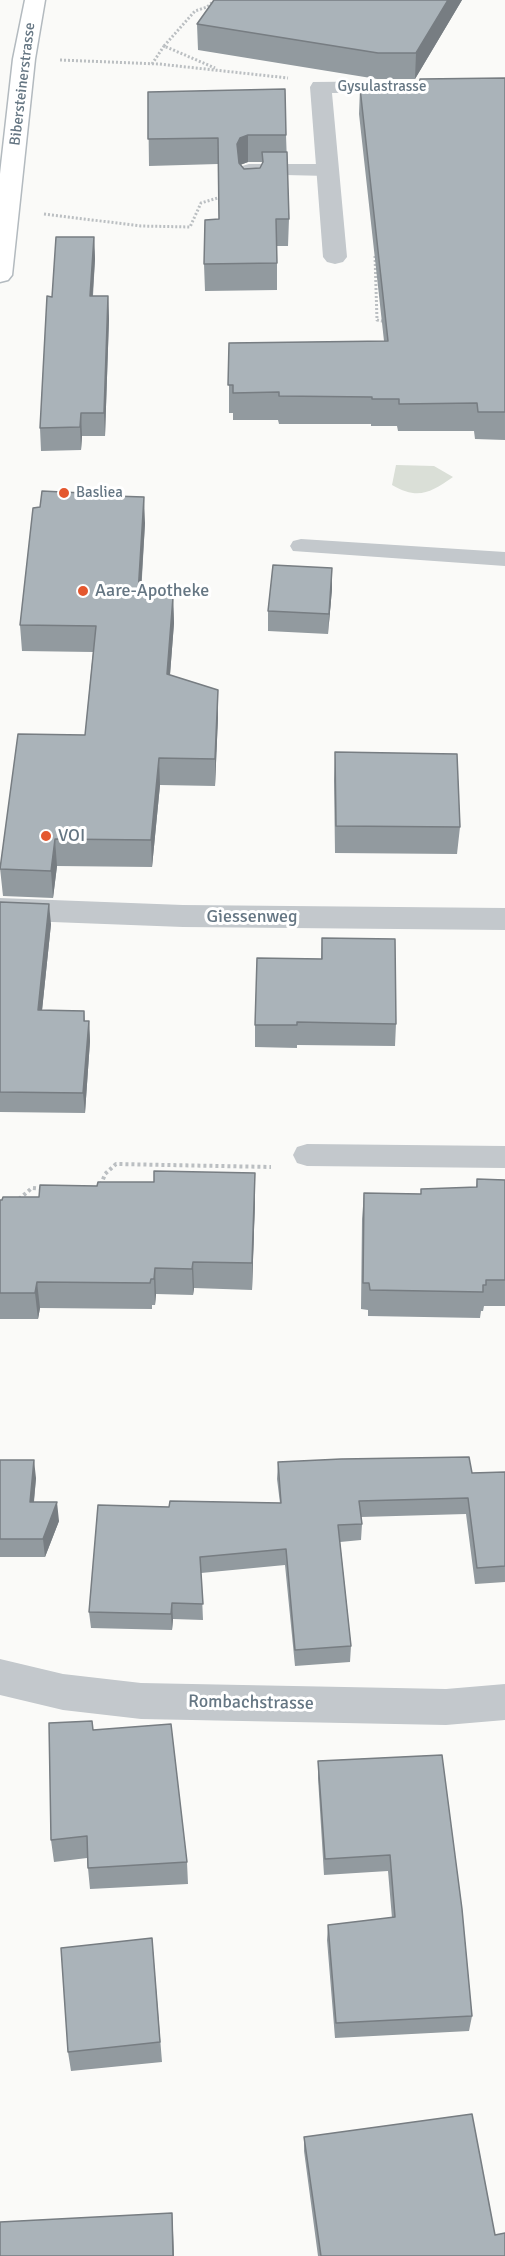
<!DOCTYPE html>
<style>
body{margin:0}
canvas{display:block;background:#fafaf8}
</style>
<canvas width="505" height="2256"></canvas>
<script>
const c = document.querySelector('canvas').getContext('2d');
c.lineJoin = 'round';
function paint(path, color) { c.fillStyle = color; c.fill(path, 'evenodd'); }
function strokePath(path, color, width, dash) { c.strokeStyle = color; c.lineWidth = width; c.lineCap = dash ? 'butt' : 'round'; c.setLineDash(dash || []); c.stroke(path); }
function write(font, color, halo, rows, align = 'center') {
  c.font = font + ' Signika,sans-serif'; c.lineWidth = 6; c.setLineDash([]); c.textBaseline = 'middle'; c.strokeStyle = halo; c.fillStyle = color; for (const [text, x, y, turn = 0] of rows) {
    c.save(); c.translate(x, y); c.rotate((+turn || 0) * Math.PI / 180); c.textAlign = isNaN(turn) ? turn : align; if (halo) c.strokeText(text, 0, 0); c.fillText(text, 0, 0); c.restore();
  }
}
paint(new Path2D(`
 M 396,465 L 434,466 L 453,477 C 430,493 418,500 392,485 Z`), '#dadfd7');
const secondary = new Path2D(`
 M 25,0 L 45,0 L 35,59 L 12,275 L 8,280 L 0,282 L 0,174 L 13,59 Z`);
strokePath(secondary, '#b3babf', 3);
strokePath(new Path2D(`
 M 215,0 L 207,7 L 195,11 L 164,46 L 215,68
 M 60,60 L 159,64 L 288,78
 M 152,64 L 164,46
 M 44,214 L 141,226 L 190,227 L 201,203 L 221,197
 M 375,256 L 377,320 L 387,322`), '#bbbfc2', 3, [2, 2]);
strokePath(new Path2D(`
 M 101,1185 L 105,1174 L 116,1164 L 271,1167
 M 19,1199 L 32,1188 L 43,1189`), '#bbbfc2', 4, [3, 3]);
paint(new Path2D(`
 M 249,164 L 328,164 L 335,166 L 338,170 L 335,174 L 328,176 L 242,174 L 239,170 L 242,166 Z
 M 301,539 L 505,552 L 505,566 L 293,551 L 290,546 L 293,541 Z
 M 307,1144 L 505,1146 L 505,1168 L 307,1166 L 297,1163 L 293,1155 L 297,1147 Z`), '#c3c8cc');
paint(new Path2D(`
 M 505,80 L 505,92 L 332,93 L 347,257 L 343,262 L 335,264 L 327,262 L 323,257 L 310,87 L 313,82 Z
 M 0,898 L 183,905 L 505,908 L 505,930 L 183,927 L 0,920 Z
 M 0,1659 L 63,1674 L 141,1683 L 446,1689 L 505,1684 L 505,1720 L 446,1725 L 141,1719 L 63,1710 L 0,1695 Z`), '#c3c8cc');
paint(secondary, '#fff');
paint(new Path2D(`
 M 462,0 L 415,79 L 377,79 L 198,50 L 197,24 Z
 M 505,78 L 505,440 L 475,439 L 474,431 L 398,431 L 397,426 L 371,426 L 371,424 L 279,424 L 278,420 L 233,420 L 233,413 L 229,413 L 229,343 L 384,341 L 359,114 L 360,88 L 419,87 Z
 M 148,92 L 286,135 L 289,219 L 288,246 L 277,246 L 277,290 L 205,291 L 204,264 L 219,219 L 218,164 L 149,166 ZM 248,162 L 262,162 L 262,165 L 260,168 L 244,169 L 240,165 Z
 M 94,237 L 95,259 L 93,296 L 108,296 L 109,319 L 105,436 L 82,436 L 81,450 L 41,451 L 40,428 L 52,297 Z
 M 84,495 L 145,523 L 141,595 L 173,597 L 174,623 L 170,675 L 218,717 L 215,786 L 160,785 L 152,867 L 57,866 L 53,898 L 3,896 L 0,868 L 85,735 L 93,652 L 22,651 L 20,625 L 40,507 Z
 M 332,589 L 328,634 L 268,631 L 268,611 Z
 M 335,752 L 460,827 L 457,854 L 335,853 L 334,780 Z
 M 0,902 L 51,924 L 42,1010 L 84,1011 L 85,1021 L 89,1021 L 90,1041 L 85,1113 L 0,1112 Z
 M 322,938 L 396,1024 L 395,1046 L 297,1045 L 297,1048 L 255,1047 L 255,1025 L 321,959 Z
 M 477,1179 L 505,1180 L 505,1306 L 484,1306 L 483,1311 L 481,1311 L 480,1318 L 368,1316 L 368,1310 L 361,1309 L 362,1219 L 364,1193 L 421,1194 L 476,1188 Z
 M 0,1200 L 255,1200 L 252,1290 L 194,1288 L 193,1295 L 156,1294 L 155,1305 L 152,1305 L 152,1309 L 40,1308 L 38,1319 L 0,1319 Z
 M 0,1460 L 36,1478 L 34,1502 L 59,1521 L 45,1557 L 0,1557 Z
 M 278,1462 L 472,1473 L 505,1472 L 505,1582 L 475,1584 L 466,1514 L 361,1517 L 362,1524 L 361,1540 L 340,1542 L 351,1646 L 350,1662 L 295,1666 L 285,1565 L 201,1573 L 203,1620 L 173,1619 L 172,1630 L 91,1628 L 89,1612 L 169,1507 L 280,1503 L 277,1479 Z
 M 93,1730 L 187,1862 L 188,1884 L 90,1889 L 87,1858 L 54,1862 L 51,1840 Z
 M 442,1755 L 472,2016 L 469,2031 L 335,2038 L 327,1940 L 328,1925 L 392,1918 L 388,1871 L 324,1875 L 318,1778 L 318,1761 Z
 M 152,1938 L 162,2062 L 71,2071 L 68,2052 Z
 M 304,2137 L 495,2235 L 505,2256 L 318,2256 L 304,2151 Z`), '#929a9f');
paint(new Path2D(`
 M 448,0 L 462,0 L 415,79 L 416,53 Z
 M 248,135 L 248,162 L 240,165 L 237,170 L 237,144 L 240,138 Z
 M 94,237 L 95,259 L 91,319 L 90,296 Z
 M 108,296 L 109,319 L 105,436 L 104,413 Z
 M 81,413 L 82,436 L 81,450 L 80,427 Z
 M 144,497 L 145,523 L 139,621 L 138,594 Z
 M 332,568 L 332,589 L 328,634 L 329,614 Z
 M 173,597 L 174,623 L 168,700 L 167,674 Z
 M 218,690 L 218,717 L 215,786 L 215,759 Z
 M 159,758 L 160,785 L 152,867 L 151,840 Z
 M 55,839 L 57,866 L 53,898 L 51,871 Z
 M 49,904 L 51,924 L 40,1030 L 38,1010 Z
 M 89,1021 L 90,1041 L 85,1113 L 83,1093 Z
 M 255,1173 L 255,1200 L 252,1290 L 252,1263 Z
 M 193,1262 L 194,1288 L 193,1295 L 192,1269 Z
 M 155,1268 L 156,1294 L 155,1305 L 154,1279 Z
 M 37,1282 L 40,1308 L 38,1319 L 35,1293 Z
 M 34,1460 L 36,1478 L 32,1520 L 30,1502 Z
 M 57,1502 L 59,1521 L 45,1557 L 43,1539 Z
 M 172,1603 L 173,1619 L 172,1630 L 171,1614 Z
 M 172,2213 L 173,2231 L 174,2256 L 173,2256 Z`), '#777d82');
const building = new Path2D(`
 M 214,0 L 448,0 L 416,53 L 378,53 L 197,24 Z
 M 505,78 L 505,412 L 478,412 L 477,403 L 399,404 L 399,399 L 372,399 L 372,397 L 279,396 L 279,392 L 233,393 L 233,385 L 228,385 L 229,343 L 388,341 L 360,88 L 419,87 L 420,79 Z
 M 285,89 L 286,135 L 248,135 L 240,138 L 237,144 L 239,163 L 244,169 L 260,168 L 263,162 L 262,152 L 287,152 L 289,219 L 276,219 L 277,263 L 204,264 L 205,220 L 219,219 L 218,138 L 148,139 L 148,92 Z
 M 56,237 L 94,237 L 90,296 L 108,296 L 104,413 L 81,413 L 80,427 L 40,428 L 47,296 L 52,297 Z
 M 42,491 L 83,493 L 83,495 L 144,497 L 138,594 L 173,597 L 167,674 L 218,690 L 215,759 L 159,758 L 151,840 L 55,839 L 51,871 L 0,869 L 18,734 L 85,735 L 96,626 L 20,625 L 33,508 L 40,507 Z
 M 273,565 L 332,568 L 329,614 L 268,611 Z
 M 335,752 L 457,754 L 460,827 L 336,826 Z
 M 0,902 L 49,904 L 38,1010 L 84,1011 L 84,1021 L 89,1021 L 83,1093 L 0,1092 Z
 M 322,938 L 395,939 L 396,1024 L 297,1022 L 297,1025 L 255,1025 L 257,958 L 322,959 Z
 M 154,1171 L 255,1173 L 252,1263 L 193,1262 L 192,1269 L 155,1268 L 154,1279 L 151,1279 L 150,1283 L 37,1282 L 35,1293 L 0,1293 L 0,1200 L 2,1200 L 3,1197 L 39,1197 L 40,1185 L 97,1186 L 98,1182 L 154,1182 Z
 M 477,1179 L 505,1180 L 505,1280 L 486,1280 L 486,1285 L 483,1285 L 483,1292 L 370,1290 L 369,1283 L 363,1283 L 364,1193 L 421,1194 L 421,1189 L 477,1187 Z
 M 469,1457 L 472,1473 L 505,1472 L 505,1566 L 477,1568 L 468,1498 L 359,1501 L 362,1524 L 338,1525 L 351,1646 L 295,1650 L 286,1549 L 200,1557 L 203,1604 L 172,1603 L 171,1614 L 89,1612 L 98,1505 L 169,1507 L 170,1501 L 281,1503 L 278,1462 L 341,1459 Z
 M 0,1460 L 34,1460 L 30,1502 L 57,1502 L 43,1539 L 0,1539 Z
 M 92,1721 L 93,1730 L 171,1724 L 187,1862 L 88,1868 L 87,1836 L 51,1840 L 49,1723 Z
 M 442,1755 L 462,1909 L 472,2016 L 336,2023 L 328,1925 L 395,1917 L 390,1855 L 325,1859 L 318,1761 Z
 M 152,1938 L 160,2042 L 68,2052 L 61,1948 Z
 M 472,2114 L 495,2235 L 505,2233 L 505,2256 L 321,2256 L 304,2137 Z
 M 172,2213 L 173,2256 L 0,2256 L 0,2222 Z`);
paint(building, '#aab3b9');
strokePath(building, '#777d82', 1.5);
for (const [x, y, r, color] of [
 [64,493,6,"#e4572e"],
 [83,591,6,"#e4572e"],
 [46,836,6,"#e4572e"]
]) { const dot = new Path2D(); dot.arc(x, y, r, 0, 2 * Math.PI); c.fillStyle = color; c.fill(dot); strokePath(dot, '#fff', 2); }
write('15px', '#657683', '#fff', [
 ["Bibersteinerstrasse",23,84,-83],
 ["Gysulastrasse",382,87]
]);
write('15px', '#657683', '#fff', [
 ["Basliea",76,493]
], 'left');
write('18px', '#657683', '#fff', [
 ["Aare-Apotheke",95,591],
 ["VOI",58,836]
], 'left');
write('18px', '#657683', '#fff', [
 ["Giessenweg",252,917],
 ["Rombachstrasse",251,1703,1]
]);
</script>
